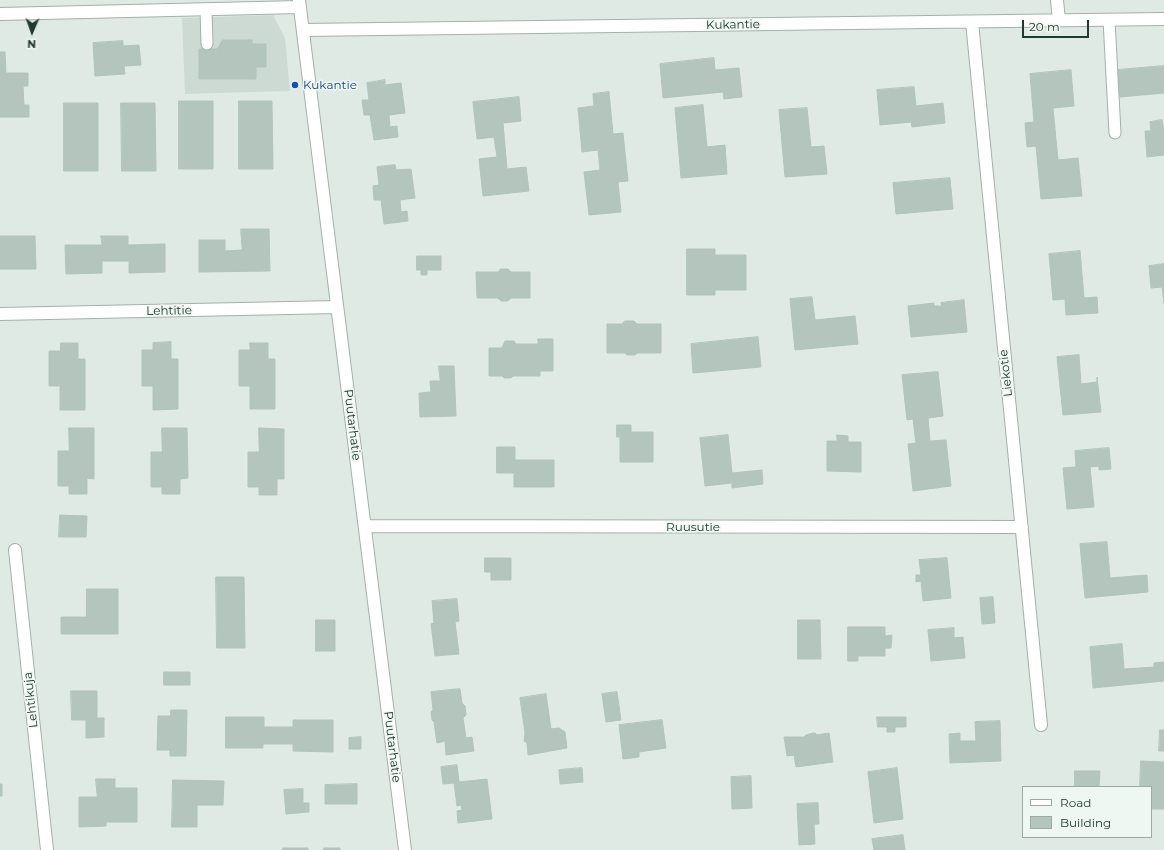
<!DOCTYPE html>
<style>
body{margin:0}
#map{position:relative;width:1164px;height:850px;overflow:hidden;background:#dfeae4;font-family:Montserrat,sans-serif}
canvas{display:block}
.legend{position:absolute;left:1022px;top:786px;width:130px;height:52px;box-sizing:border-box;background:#eff7f2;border:1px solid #9caba5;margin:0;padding:5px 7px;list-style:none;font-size:12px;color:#203a31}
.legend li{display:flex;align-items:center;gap:8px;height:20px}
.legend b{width:20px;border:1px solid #9caba5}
.north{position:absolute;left:12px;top:12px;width:40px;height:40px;-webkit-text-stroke:3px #eff7f2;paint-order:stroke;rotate:182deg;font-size:11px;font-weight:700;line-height:16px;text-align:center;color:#203a31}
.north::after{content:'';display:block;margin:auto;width:14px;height:18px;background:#203a31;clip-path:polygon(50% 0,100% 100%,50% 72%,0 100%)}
.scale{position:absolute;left:1022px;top:20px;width:67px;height:18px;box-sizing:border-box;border:2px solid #203a31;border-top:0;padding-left:5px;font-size:12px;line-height:14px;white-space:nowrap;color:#203a31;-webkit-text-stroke:3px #eff7f2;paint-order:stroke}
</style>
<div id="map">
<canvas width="1164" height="850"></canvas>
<ul class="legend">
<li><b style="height:5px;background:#fff"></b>Road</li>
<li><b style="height:11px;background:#b4c5bd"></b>Building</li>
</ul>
<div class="north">N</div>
<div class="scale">20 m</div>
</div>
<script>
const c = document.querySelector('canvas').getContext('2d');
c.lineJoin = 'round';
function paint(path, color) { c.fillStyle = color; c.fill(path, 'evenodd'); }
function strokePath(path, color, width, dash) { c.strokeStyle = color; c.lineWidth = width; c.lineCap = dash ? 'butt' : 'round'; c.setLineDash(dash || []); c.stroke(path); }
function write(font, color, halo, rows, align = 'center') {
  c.font = font + ' Montserrat,sans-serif'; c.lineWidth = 3; c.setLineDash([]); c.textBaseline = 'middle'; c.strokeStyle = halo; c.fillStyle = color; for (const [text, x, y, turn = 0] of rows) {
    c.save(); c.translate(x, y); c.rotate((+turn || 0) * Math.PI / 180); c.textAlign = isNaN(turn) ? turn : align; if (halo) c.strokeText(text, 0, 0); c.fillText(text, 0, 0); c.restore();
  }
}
paint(new Path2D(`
 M 273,15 L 285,38 L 290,91 L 185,94 L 182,18 Z`), '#cddad3');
const building = new Path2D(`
 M 223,40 L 252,40 L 252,44 L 266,44 L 266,67 L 256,67 L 256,79 L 199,79 L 199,49 L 217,49 Z
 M 123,41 L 123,46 L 139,45 L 141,65 L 124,66 L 125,74 L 95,76 L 93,43 Z
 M 0,52 L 5,52 L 6,73 L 28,73 L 28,86 L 23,86 L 24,105 L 29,105 L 29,117 L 0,117 Z
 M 714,58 L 715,70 L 739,68 L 742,97 L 724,99 L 723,92 L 663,98 L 660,64 Z
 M 1164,66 L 1164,93 L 1120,97 L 1117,70 Z
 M 1071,70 L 1074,106 L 1053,108 L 1058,160 L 1078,158 L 1082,196 L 1041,199 L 1036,146 L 1027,147 L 1025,123 L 1034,122 L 1030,74 Z
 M 385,80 L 385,85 L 401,83 L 405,113 L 389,115 L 390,127 L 397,126 L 398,137 L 374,140 L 370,115 L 364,115 L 362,100 L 369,100 L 367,83 Z
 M 914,87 L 916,106 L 943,103 L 945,123 L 912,127 L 911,122 L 880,125 L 877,90 Z
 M 609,92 L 613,134 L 623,133 L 628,181 L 618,182 L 621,212 L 589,215 L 584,172 L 600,170 L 598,150 L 582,152 L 578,108 L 594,106 L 593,94 Z
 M 519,97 L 521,121 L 503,123 L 507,169 L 526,167 L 529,191 L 483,196 L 479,159 L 497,157 L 494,137 L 477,139 L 473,102 Z
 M 179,101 L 213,101 L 213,169 L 179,169 Z
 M 239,101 L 272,101 L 273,169 L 239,169 Z
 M 64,103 L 98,103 L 98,171 L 64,171 Z
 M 121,103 L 155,103 L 156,171 L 122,171 Z
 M 703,105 L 707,147 L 725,145 L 727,174 L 681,178 L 675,108 Z
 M 807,108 L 811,147 L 824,146 L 827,174 L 785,177 L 779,110 Z
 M 1162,120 L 1164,129 L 1164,155 L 1147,157 L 1145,131 L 1151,131 L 1150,122 Z
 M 395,165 L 396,170 L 411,169 L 415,198 L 400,200 L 401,212 L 407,211 L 408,221 L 384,224 L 381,200 L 374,200 L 373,186 L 379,185 L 377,167 Z
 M 950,178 L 953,209 L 896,214 L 893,183 Z
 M 241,229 L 269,229 L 270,271 L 199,272 L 199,240 L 225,240 L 225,251 L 242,250 Z
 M 0,236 L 35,236 L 36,269 L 0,269 Z
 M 101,236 L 128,236 L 128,245 L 165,244 L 165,272 L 129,273 L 129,261 L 102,261 L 102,273 L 66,274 L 65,245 L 102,245 Z
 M 687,249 L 715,249 L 715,255 L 746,255 L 746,290 L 715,290 L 715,295 L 687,295 Z
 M 1080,251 L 1084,298 L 1097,297 L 1098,313 L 1066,315 L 1065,299 L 1053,300 L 1049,254 Z
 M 417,256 L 441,256 L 441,270 L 427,270 L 427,275 L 421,275 L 421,270 L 417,270 Z
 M 1164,264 L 1164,303 L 1162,287 L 1151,288 L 1149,266 Z
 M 501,269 L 508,269 L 511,272 L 530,272 L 530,298 L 511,298 L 508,301 L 501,301 L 498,298 L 477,298 L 476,272 L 498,272 Z
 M 812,297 L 815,320 L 855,316 L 858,344 L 795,350 L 790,299 Z
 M 964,300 L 967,332 L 911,337 L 908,306 L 934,303 L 934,306 L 942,306 L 941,303 Z
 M 625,321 L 634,321 L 637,324 L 661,324 L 661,353 L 637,353 L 635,355 L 627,355 L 625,353 L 607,353 L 607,324 L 622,324 Z
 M 758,337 L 761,367 L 693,373 L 691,344 Z
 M 538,339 L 553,339 L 553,371 L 540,371 L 540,376 L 513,376 L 511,378 L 504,378 L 502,376 L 489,376 L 489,348 L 502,348 L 505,341 L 514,341 L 516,344 L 538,344 Z
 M 171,342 L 171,359 L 178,359 L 178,409 L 153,410 L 153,386 L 142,386 L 142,350 L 153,350 L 153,343 Z
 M 61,343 L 78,343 L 78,359 L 85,359 L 85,410 L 60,410 L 60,386 L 49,386 L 49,351 L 60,351 Z
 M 250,343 L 268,343 L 268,359 L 275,359 L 275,409 L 250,409 L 250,386 L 239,386 L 239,350 L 250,350 Z
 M 1079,355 L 1081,384 L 1097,382 L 1097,377 L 1101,412 L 1063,415 L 1057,357 Z
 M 439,366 L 454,366 L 456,416 L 420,417 L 419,393 L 431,392 L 430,381 L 440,381 Z
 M 938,372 L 943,416 L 928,418 L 930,441 L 946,440 L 951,486 L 913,491 L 908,444 L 916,443 L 913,419 L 907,420 L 902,375 Z
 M 617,425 L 631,425 L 631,432 L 653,432 L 653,462 L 620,462 L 620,437 L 617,437 Z
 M 69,428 L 94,428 L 94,479 L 87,478 L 87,494 L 69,494 L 69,486 L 58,486 L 58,451 L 69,451 Z
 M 162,428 L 187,428 L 188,478 L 180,479 L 180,494 L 162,494 L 162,487 L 151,487 L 151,452 L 162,452 Z
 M 259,428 L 284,429 L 284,479 L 277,479 L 277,495 L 259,495 L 259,487 L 248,487 L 248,452 L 259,452 Z
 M 728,435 L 732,473 L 762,470 L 763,484 L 732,488 L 732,483 L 705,486 L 700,438 Z
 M 837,435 L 848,436 L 848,442 L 861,442 L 861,472 L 827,471 L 827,441 L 837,441 Z
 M 497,447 L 515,447 L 515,460 L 554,460 L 554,487 L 514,487 L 514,473 L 497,473 Z
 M 1109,448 L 1111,469 L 1099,470 L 1099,466 L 1090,467 L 1094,507 L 1067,509 L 1063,468 L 1076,467 L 1075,451 Z
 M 60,515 L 87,516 L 86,537 L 59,537 Z
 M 1107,542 L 1110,578 L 1147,575 L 1148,592 L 1085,598 L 1080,544 Z
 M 485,558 L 511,558 L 511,580 L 491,580 L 491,572 L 485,572 Z
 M 947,558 L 951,598 L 923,601 L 921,581 L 916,582 L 916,575 L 921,575 L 919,560 Z
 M 216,577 L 244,577 L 245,648 L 217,648 Z
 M 87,589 L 118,589 L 118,634 L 61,634 L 61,617 L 86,617 Z
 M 993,597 L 995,623 L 982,624 L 980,598 Z
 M 457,599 L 459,621 L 455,622 L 459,654 L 435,656 L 431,624 L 434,623 L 432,601 Z
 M 316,620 L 335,620 L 335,651 L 316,651 Z
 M 798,620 L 820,620 L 821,659 L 798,659 Z
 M 848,627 L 885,627 L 885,636 L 892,635 L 891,648 L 885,648 L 885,656 L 858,656 L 858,661 L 848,661 Z
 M 954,628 L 954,638 L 963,637 L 965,658 L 931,661 L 928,630 Z
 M 1122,644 L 1124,669 L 1154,667 L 1154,663 L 1164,662 L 1164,681 L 1093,688 L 1090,647 Z
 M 164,672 L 190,672 L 190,685 L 164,685 Z
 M 460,689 L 462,703 L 465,706 L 466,715 L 463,718 L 466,738 L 472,737 L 474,751 L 446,755 L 445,741 L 437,743 L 434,722 L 432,720 L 431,712 L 433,710 L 431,692 Z
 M 71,691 L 97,691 L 97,718 L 104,718 L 104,737 L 86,738 L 86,720 L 72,720 Z
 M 617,692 L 621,720 L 606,722 L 602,694 Z
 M 546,694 L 551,729 L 559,728 L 565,732 L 567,748 L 528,755 L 527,743 L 524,741 L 525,733 L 520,698 Z
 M 171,710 L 187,710 L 186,756 L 170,756 L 170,750 L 157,750 L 158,716 L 170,716 Z
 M 226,717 L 264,717 L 264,727 L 293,727 L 293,720 L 333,720 L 333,752 L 293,751 L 293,744 L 263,744 L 263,748 L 226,748 Z
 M 877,717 L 906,717 L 906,727 L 895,727 L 895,732 L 887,732 L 887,727 L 878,727 Z
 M 662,720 L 666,748 L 639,752 L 639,757 L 623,759 L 619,725 Z
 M 1000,721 L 1001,761 L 950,763 L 949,734 L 960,733 L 960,741 L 976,741 L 975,722 Z
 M 1160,730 L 1164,730 L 1164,751 L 1159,751 Z
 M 815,733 L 817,735 L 829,733 L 833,762 L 796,767 L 794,755 L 787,756 L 784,737 L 804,737 L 806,735 Z
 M 361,737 L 361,749 L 349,749 L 349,738 Z
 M 1141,761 L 1164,762 L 1164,809 L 1151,809 L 1151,787 L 1140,787 Z
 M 457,765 L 459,782 L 487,779 L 492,819 L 458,823 L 457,811 L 462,810 L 461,805 L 457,806 L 454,783 L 443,784 L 441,767 Z
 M 582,768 L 583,782 L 560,784 L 559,770 Z
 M 897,768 L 903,819 L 874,823 L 868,772 Z
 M 1075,771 L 1100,771 L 1099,787 L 1075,787 Z
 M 751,776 L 752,808 L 732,809 L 731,777 Z
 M 96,779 L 115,779 L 115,788 L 137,788 L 137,822 L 106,822 L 106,826 L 79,827 L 79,797 L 97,797 Z
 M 173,780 L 224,781 L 223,805 L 197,805 L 197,827 L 172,827 Z
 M 0,784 L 2,784 L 2,796 L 0,796 Z
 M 357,784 L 357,804 L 325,804 L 325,785 Z
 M 303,789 L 303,803 L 309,803 L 309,812 L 286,814 L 284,790 Z
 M 818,803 L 819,824 L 814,824 L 815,844 L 799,845 L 797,804 Z
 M 903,835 L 905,850 L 874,850 L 872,839 Z
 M 283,848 L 308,848 L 308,850 L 283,850 Z
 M 324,848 L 340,848 L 340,850 L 324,850 Z`);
paint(building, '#b4c5bd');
strokePath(building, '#b1c4bb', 1);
const service = new Path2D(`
 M 206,9 L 207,44
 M 1109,20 L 1115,133`);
const minor = new Path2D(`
 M 299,0 L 405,850
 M 1057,0 L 1059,20
 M 0,14 L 300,7
 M 972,22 L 1041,725
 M 303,30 L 1164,19
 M 0,314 L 337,307
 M 365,526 L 1022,527
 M 15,550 L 47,850`);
strokePath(service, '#a2b2ab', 13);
strokePath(minor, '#a2b2ab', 14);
strokePath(service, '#fff', 11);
strokePath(minor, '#fff', 12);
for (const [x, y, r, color] of [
 [295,85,4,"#1a4fb4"]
]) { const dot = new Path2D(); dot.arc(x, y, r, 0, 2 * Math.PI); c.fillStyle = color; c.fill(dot); strokePath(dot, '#eff7f2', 1.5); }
write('12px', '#203a31', '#eff7f2', [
 ["Kukantie",733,25,-1],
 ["Lehtitie",169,311,-1],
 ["Liekotie",1006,373,-96],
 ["Puutarhatie",352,425,83],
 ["Ruusutie",693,527],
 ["Lehtikuja",31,700,-96],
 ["Puutarhatie",392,747,83]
]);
write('12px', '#164399', '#eff7f2', [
 ["Kukantie",303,85]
], 'left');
</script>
